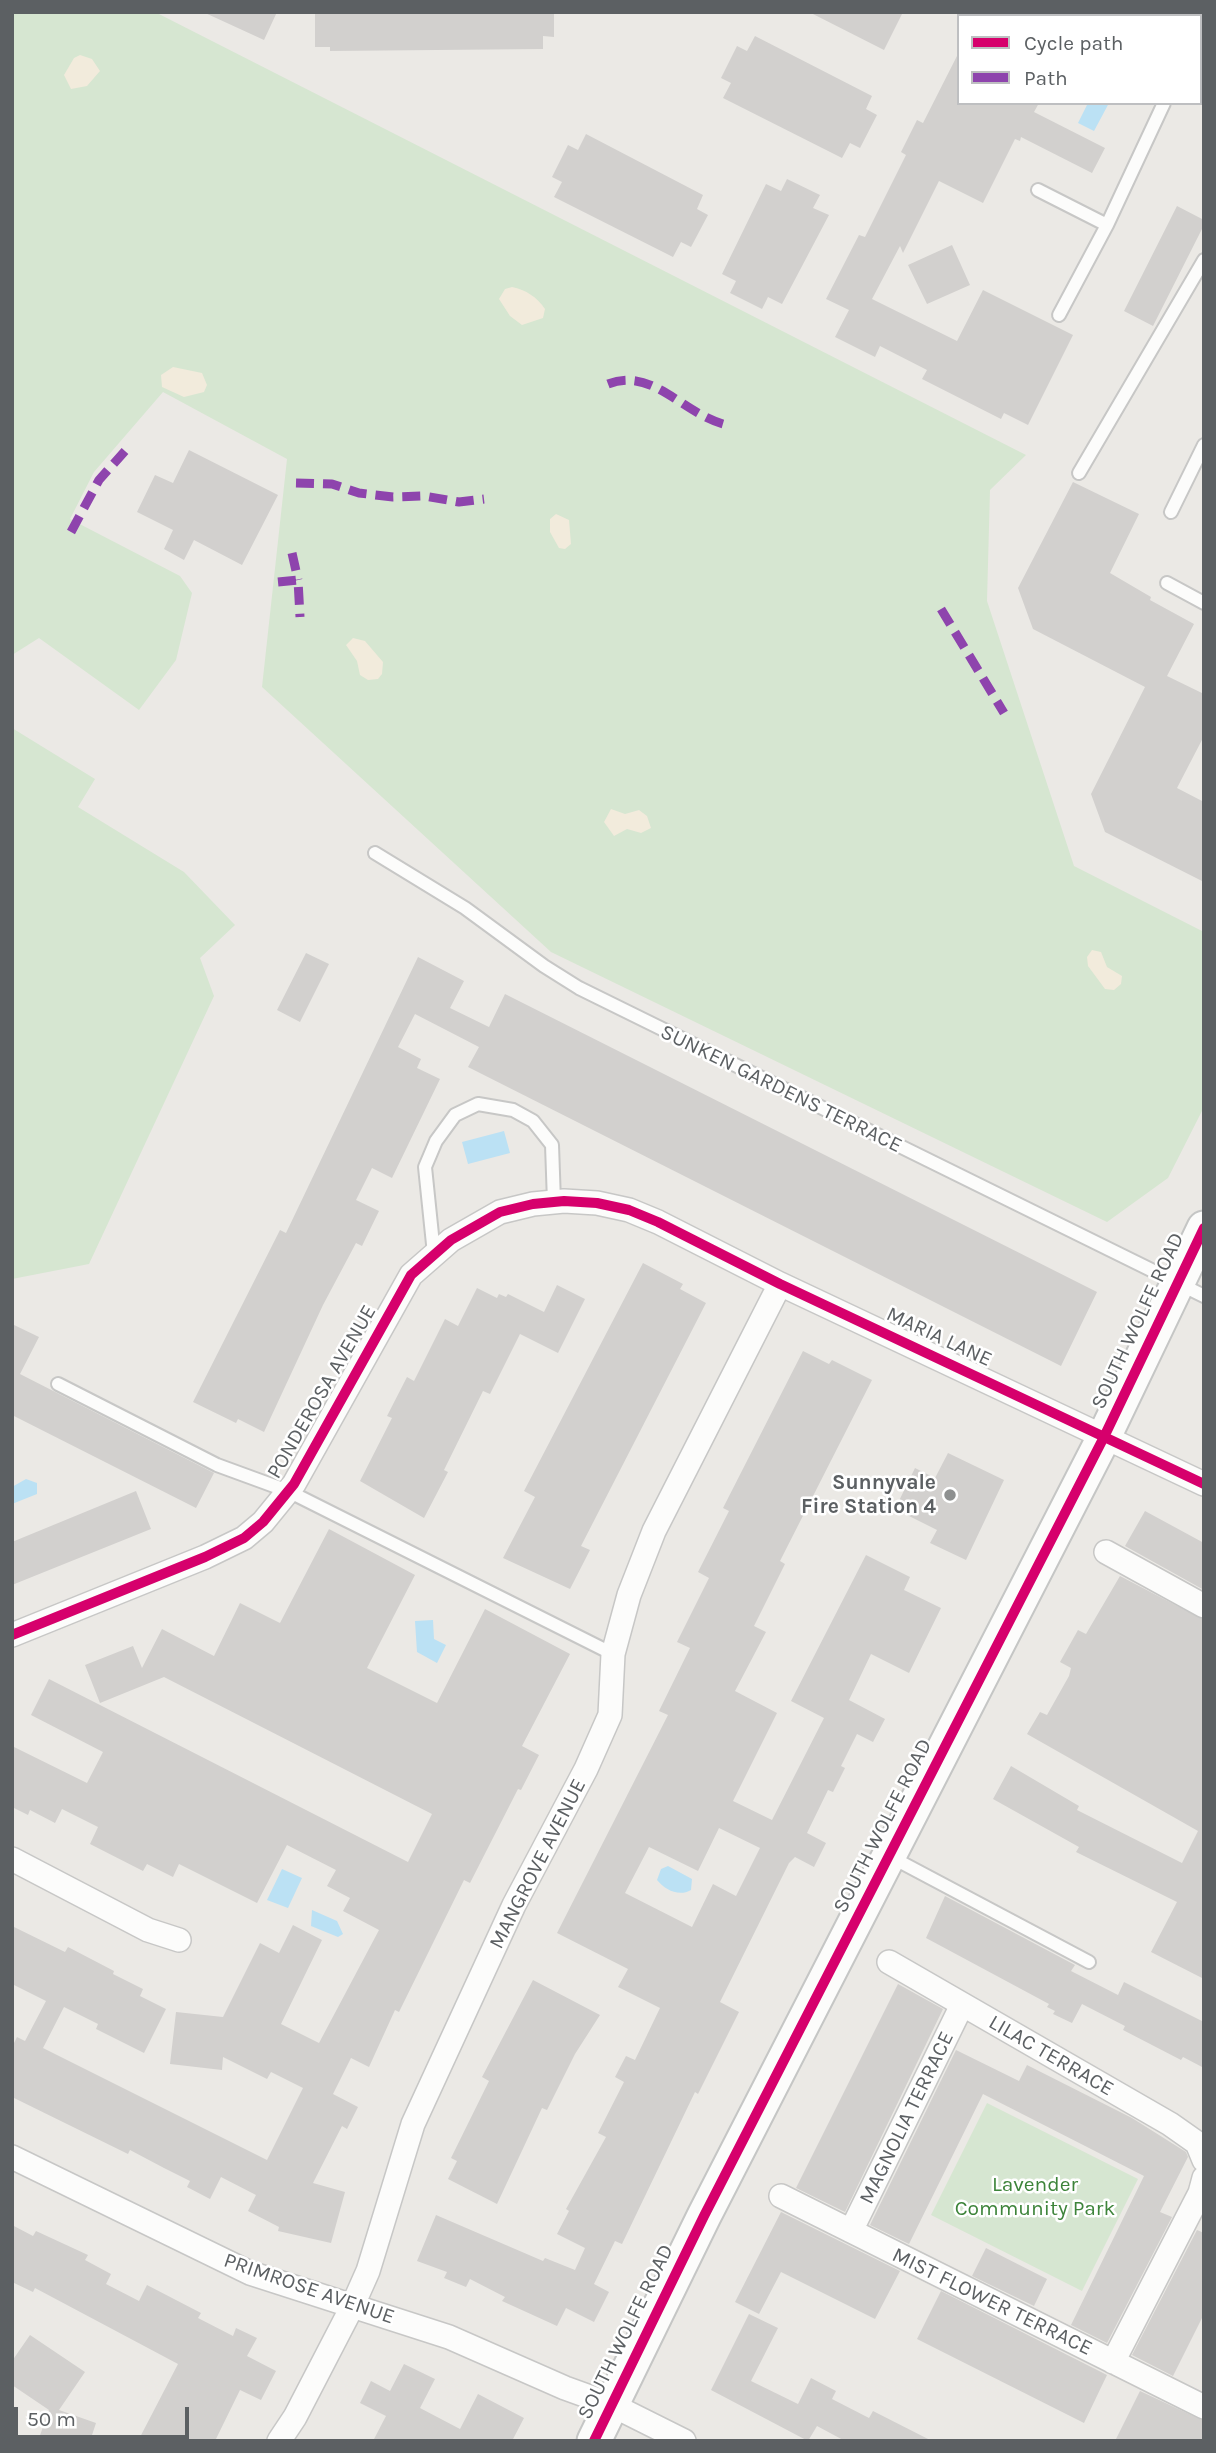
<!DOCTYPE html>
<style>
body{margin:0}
#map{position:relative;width:1216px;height:2453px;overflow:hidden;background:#ebe9e5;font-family:Karla,sans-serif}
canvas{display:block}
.frame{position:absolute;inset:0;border:14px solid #5c6063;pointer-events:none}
.legend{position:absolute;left:957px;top:14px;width:245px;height:91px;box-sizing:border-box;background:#fff;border:2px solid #bebfc1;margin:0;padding:9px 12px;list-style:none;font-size:21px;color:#5c6063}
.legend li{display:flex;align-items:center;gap:14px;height:35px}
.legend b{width:35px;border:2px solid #bebfc1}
.scale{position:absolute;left:14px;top:2407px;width:175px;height:32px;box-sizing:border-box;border:4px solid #5c6063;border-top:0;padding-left:9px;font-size:21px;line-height:24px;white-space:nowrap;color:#5c6063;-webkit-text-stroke:5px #fff;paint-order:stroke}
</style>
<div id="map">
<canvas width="1216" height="2453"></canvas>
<div class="frame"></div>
<ul class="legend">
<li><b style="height:9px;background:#d6006c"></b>Cycle path</li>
<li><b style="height:9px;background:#8e44ad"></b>Path</li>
</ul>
<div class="scale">50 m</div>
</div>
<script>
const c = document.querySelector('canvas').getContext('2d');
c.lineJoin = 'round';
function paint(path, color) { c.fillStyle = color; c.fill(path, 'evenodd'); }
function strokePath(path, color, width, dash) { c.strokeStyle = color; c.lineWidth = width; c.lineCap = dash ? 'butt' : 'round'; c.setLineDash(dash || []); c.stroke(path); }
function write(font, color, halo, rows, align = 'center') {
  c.font = font + ' Karla,sans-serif'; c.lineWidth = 5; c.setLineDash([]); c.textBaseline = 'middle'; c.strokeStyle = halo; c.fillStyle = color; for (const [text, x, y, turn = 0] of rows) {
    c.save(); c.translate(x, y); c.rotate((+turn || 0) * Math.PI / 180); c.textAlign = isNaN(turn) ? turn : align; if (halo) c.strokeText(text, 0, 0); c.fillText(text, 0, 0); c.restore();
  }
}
paint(new Path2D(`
 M 12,12 L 155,12 L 1026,455 L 990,490 L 987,601 L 1074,866 L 1204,932 L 1204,1107 L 1168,1178 L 1107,1222 L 551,952 L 262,687 L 287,459 L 163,392 L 94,472 L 70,519 L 180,576 L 192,593 L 176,660 L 139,710 L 39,638 L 12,655 Z
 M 12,728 L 95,779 L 78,807 L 184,872 L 235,925 L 200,958 L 214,996 L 89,1264 L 12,1279 Z
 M 987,2103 L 1138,2179 L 1082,2291 L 931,2215 Z`), '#d6e6d1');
paint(new Path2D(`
 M 80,55 L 92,59 L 100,71 L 87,86 L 71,89 L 64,75 L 74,58 Z
 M 512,287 C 526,290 537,297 545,309 L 543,318 L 522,325 L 510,316 L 499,299 L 505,289 Z
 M 173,367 L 202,373 L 207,385 L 204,392 L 184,397 L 162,387 L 161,375 Z
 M 556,514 L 569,520 L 571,544 L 565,549 L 559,548 L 550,532 L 550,519 Z
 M 353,638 L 365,641 L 383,662 L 382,674 L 378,679 L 368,680 L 360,675 L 357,661 L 346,645 Z
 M 611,809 L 625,814 L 639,810 L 647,816 L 651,828 L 641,833 L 627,829 L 614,836 L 604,822 Z
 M 1092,950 L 1101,952 L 1107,967 L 1122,976 L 1121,984 L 1114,990 L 1105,989 L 1088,966 L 1087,957 Z`), '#f2ebdc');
paint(new Path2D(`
 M 1088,103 L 1109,103 L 1094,131 L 1078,123 Z
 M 504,1131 L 510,1153 L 468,1164 L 462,1142 Z
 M 26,1479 L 37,1483 L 37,1494 L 12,1504 L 12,1487 Z
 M 433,1620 L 434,1639 L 446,1645 L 437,1663 L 417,1652 L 415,1621 Z
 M 668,1866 L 692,1879 L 691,1890 C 679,1897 665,1890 657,1880 L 661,1869 Z
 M 282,1869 L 302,1878 L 288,1908 L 267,1900 Z
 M 312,1910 L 337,1921 L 343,1934 L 338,1937 L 311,1926 Z`), '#bbe1f4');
paint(new Path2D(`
 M 203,12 L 277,12 L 264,40 Z
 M 323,12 L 554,12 L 554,37 L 543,36 L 543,49 L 330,51 L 330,47 L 315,47 L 315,14 Z
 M 809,12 L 903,12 L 884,50 Z
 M 755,36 L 872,96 L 866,109 L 877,115 L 860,148 L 850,143 L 842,158 L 723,98 L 731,83 L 721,78 L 737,46 L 747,51 Z
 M 959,52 L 959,103 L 1039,103 L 1034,112 L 1105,148 L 1092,173 L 1021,137 L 1020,141 L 1015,139 L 983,203 L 939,181 L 903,253 L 900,246 L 872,299 L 957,341 L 983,290 L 1073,335 L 1028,425 L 1004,413 L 1001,419 L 922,379 L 927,370 L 880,346 L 875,357 L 835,337 L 849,310 L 826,299 L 859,235 L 865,237 L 906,155 L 901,152 L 917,120 L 923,123 Z
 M 586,134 L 703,195 L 697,209 L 708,215 L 691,247 L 681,242 L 673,257 L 554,197 L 562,182 L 552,177 L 568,145 L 578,150 Z
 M 787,179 L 820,195 L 813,208 L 829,215 L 782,304 L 768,297 L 762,309 L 730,293 L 736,281 L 722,274 L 766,184 L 781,191 Z
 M 1177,206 L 1204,220 L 1204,225 L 1153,326 L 1124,311 Z
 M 952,245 L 970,285 L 927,304 L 908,265 Z
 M 189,450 L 278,495 L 242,565 L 194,540 L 184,560 L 164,549 L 173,530 L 137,512 L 155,475 L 173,483 Z
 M 1073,482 L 1139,514 L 1110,573 L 1151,597 L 1150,600 L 1194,624 L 1167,676 L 1204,694 L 1204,736 L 1177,788 L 1204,802 L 1204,882 L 1105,832 L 1091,794 L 1145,687 L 1033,629 L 1018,588 Z
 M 306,953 L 329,964 L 300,1022 L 277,1010 Z
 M 418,957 L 464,981 L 450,1008 L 489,1027 L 505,994 L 1097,1292 L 1061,1366 L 468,1067 L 479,1047 L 415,1014 L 398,1047 L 421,1059 L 417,1068 L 440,1079 L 392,1178 L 372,1168 L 356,1200 L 379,1211 L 362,1246 L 356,1243 L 323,1305 L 264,1432 L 238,1419 L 236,1423 L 193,1402 L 280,1230 L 286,1233 Z
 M 643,1263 L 683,1284 L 680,1289 L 706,1303 L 581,1546 L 590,1550 L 570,1589 L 503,1558 L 535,1497 L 524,1491 Z
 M 557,1285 L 585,1299 L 558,1353 L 520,1334 L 490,1394 L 483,1391 L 444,1470 L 448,1472 L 424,1518 L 360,1481 L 392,1418 L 387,1416 L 407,1377 L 414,1381 L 445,1319 L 458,1326 L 477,1288 L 497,1298 L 499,1294 L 506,1297 L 508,1294 L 544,1312 Z
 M 12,1324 L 39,1337 L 20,1374 L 214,1473 L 196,1508 L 12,1415 Z
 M 803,1351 L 829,1364 L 832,1360 L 872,1380 L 780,1561 L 785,1564 L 754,1626 L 766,1632 L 735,1691 L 777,1713 L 733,1801 L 772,1820 L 824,1718 L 791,1701 L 866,1555 L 910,1577 L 904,1590 L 941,1608 L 909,1673 L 871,1654 L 849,1700 L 885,1719 L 873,1742 L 857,1734 L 841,1766 L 845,1768 L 833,1792 L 828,1790 L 807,1833 L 826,1843 L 814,1867 L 795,1857 L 789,1863 L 720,2002 L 739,2012 L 698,2094 L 695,2092 L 622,2244 L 615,2241 L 594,2284 L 609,2292 L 594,2322 L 566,2308 L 557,2326 L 502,2301 L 505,2297 L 470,2279 L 466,2287 L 444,2278 L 447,2272 L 417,2261 L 436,2215 L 543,2261 L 545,2258 L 575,2270 L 585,2248 L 557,2234 L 569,2211 L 566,2209 L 606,2137 L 598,2133 L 624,2082 L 615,2077 L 626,2056 L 635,2060 L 660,2008 L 618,1987 L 628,1969 L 557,1933 L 668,1715 L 659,1711 L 690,1648 L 677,1642 L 709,1578 L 698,1572 L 729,1511 L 723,1508 ZM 719,1828 L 760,1848 L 736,1896 L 713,1884 L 692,1927 L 625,1893 L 649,1847 L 698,1871 Z
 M 948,1453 L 1004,1480 L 966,1560 L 930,1543 L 937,1530 L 895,1509 L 915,1468 L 935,1478 Z
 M 136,1491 L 151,1529 L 12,1585 L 12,1542 Z
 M 1145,1511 L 1204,1543 L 1204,1590 L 1125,1546 Z
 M 329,1529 L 415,1575 L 367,1668 L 437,1703 L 485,1609 L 570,1654 L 522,1746 L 539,1755 L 521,1790 L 518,1789 L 470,1883 L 464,1880 L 399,2012 L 395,2010 L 369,2067 L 351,2058 L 333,2094 L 358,2107 L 347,2129 L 342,2126 L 313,2183 L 345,2192 L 331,2243 L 278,2231 L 279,2227 L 248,2211 L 256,2195 L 221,2177 L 210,2199 L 187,2187 L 190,2181 L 164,2168 L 130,2150 L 128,2154 L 12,2097 L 12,2047 L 17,2037 L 25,2041 L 46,2001 L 12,1984 L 12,1926 L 65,1952 L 68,1947 L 114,1971 L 113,1974 L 143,1989 L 140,1996 L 166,2009 L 144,2053 L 96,2029 L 98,2024 L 64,2007 L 43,2048 L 267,2160 L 303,2088 L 271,2072 L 267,2079 L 223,2057 L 222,2070 L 170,2064 L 176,2012 L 223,2017 L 260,1943 L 279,1953 L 293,1925 L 322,1940 L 281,2024 L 319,2043 L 379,1930 L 343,1911 L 350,1898 L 327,1886 L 336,1870 L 287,1845 L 257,1903 L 179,1864 L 173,1877 L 147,1864 L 143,1871 L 90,1844 L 98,1827 L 62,1809 L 55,1823 L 30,1810 L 28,1815 L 12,1807 L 12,1746 L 87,1783 L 103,1752 L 31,1715 L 49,1679 L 408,1862 L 432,1814 L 164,1677 L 100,1703 L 85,1665 L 133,1646 L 142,1668 L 162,1629 L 214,1656 L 240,1603 L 280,1623 Z
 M 1120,1576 L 1204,1620 L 1204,1979 L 1151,1952 L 1177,1902 L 1076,1852 L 1079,1847 L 993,1799 L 1011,1766 L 1079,1806 L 1077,1810 L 1182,1863 L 1198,1831 L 1027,1734 L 1040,1712 L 1047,1715 L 1069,1676 L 1071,1668 L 1060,1662 L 1078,1630 L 1086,1634 Z
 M 945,1896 L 1075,1965 L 1071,1971 L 1118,1995 L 1124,1982 L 1204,2022 L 1204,2068 L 1183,2057 L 1181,2060 L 1123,2030 L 1125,2026 L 1082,2004 L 1072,2023 L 1053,2014 L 1055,2011 L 1047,2007 L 1049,2004 L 926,1938 Z
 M 533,1980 L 600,2015 L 575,2054 L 547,2110 L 542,2108 L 497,2204 L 448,2179 L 457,2161 L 451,2158 L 489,2081 L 482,2077 Z
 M 898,1984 L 943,2009 L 845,2212 L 796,2188 Z
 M 956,2050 L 1019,2081 L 1027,2065 L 1132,2118 L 1186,2152 L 1188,2157 L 1160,2212 L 1172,2217 L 1107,2343 L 1071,2325 L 1144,2176 L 983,2094 L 909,2244 L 870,2225 Z
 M 781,2212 L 900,2271 L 875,2319 L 781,2272 L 759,2314 L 735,2302 Z
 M 12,2225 L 33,2236 L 36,2231 L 88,2255 L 85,2260 L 111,2274 L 106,2284 L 139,2301 L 147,2285 L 201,2313 L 198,2318 L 233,2336 L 236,2328 L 257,2338 L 247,2356 L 276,2371 L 261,2400 L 240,2390 L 215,2441 L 138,2441 L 178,2364 L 35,2288 L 33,2292 L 12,2282 Z
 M 1197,2230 L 1204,2233 L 1204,2314 L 1173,2376 L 1132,2355 Z
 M 986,2248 L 1047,2279 L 1034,2306 L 972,2276 Z
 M 941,2291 L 1107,2375 L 1084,2423 L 917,2339 Z
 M 749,2314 L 778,2328 L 751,2381 L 798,2404 L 811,2378 L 836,2391 L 832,2399 L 869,2418 L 873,2411 L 932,2441 L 845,2441 L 817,2426 L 808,2441 L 711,2390 Z
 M 30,2335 L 85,2372 L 59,2410 L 96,2423 L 90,2441 L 38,2441 L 49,2410 L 12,2385 L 12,2361 Z
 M 404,2364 L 435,2379 L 420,2408 L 460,2429 L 478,2394 L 524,2418 L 512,2441 L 373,2441 L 386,2416 L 360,2403 L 371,2381 L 390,2391 Z
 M 1140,2391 L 1204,2421 L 1204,2441 L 1115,2441 Z`), '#d2d0ce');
const lane = new Path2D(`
 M 1200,29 L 1204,22
 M 1038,190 L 1107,225
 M 1059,315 L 1107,225 L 1164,103
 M 1079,473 L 1204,260
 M 1171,512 L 1204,445
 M 1167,583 L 1204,603
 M 375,853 L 465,908 L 544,966 L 579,988 L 1204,1296
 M 434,1254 L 425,1167 L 436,1141 L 455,1115 L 478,1104 L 513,1110 L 533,1121 L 552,1145 L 554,1202
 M 58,1384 L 217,1465 L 288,1491 L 613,1654
 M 891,1857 L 1089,1962`);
const street = new Path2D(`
 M 1106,1552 L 1204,1606
 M 12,1635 L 205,1557 L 244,1538 L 263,1522 L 294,1484 L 411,1275 L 451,1240 L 500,1212 L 533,1204 L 564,1201 L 597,1203 L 629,1210 L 658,1222 L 780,1284 L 1204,1484
 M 12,1859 L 148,1930 L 179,1940
 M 889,1962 L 1170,2124 L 1197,2143 L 1204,2160
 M 12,2157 L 250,2273 L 449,2337 L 565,2388 L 612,2405 L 684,2441
 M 781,2196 L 1204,2407
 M 851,2231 L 962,2005
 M 1113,2362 L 1200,2193 L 1204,2178
 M 279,2441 L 295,2417 L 352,2307 L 368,2271 L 413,2124 L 514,1905 L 586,1769 L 610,1715 L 613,1654 L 629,1595 L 654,1531 L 780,1284`);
const secondary = new Path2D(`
 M 594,2441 L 704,2216 L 1104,1437 L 1204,1228`);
strokePath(lane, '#c7c7c6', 16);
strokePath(street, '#c7c7c6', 26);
strokePath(secondary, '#c5c6c5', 37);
strokePath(lane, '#fcfcfb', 12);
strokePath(street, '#fcfcfb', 23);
strokePath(secondary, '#fcfcfb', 33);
strokePath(new Path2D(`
 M 608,384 C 652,367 681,412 723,424
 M 296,483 L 332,484 L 359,493 L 393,497 L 424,496 L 459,502 L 484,499
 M 71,532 L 99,480 L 125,451
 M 292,553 L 298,580
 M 278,582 L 298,580 L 300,617
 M 941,609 L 1004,713`), '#8e44ad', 9, [18, 9]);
strokePath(new Path2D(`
 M 12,1635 L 205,1557 L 244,1538 L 263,1522 L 294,1484 L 411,1275 L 451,1240 L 500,1212 L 533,1204 L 564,1201 L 597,1203 L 629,1210 L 658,1222 L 780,1284 L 1204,1484
 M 594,2441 L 704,2216 L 1104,1437 L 1204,1228`), '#d6006c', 10);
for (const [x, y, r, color] of [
 [950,1495,7,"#8e9090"]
]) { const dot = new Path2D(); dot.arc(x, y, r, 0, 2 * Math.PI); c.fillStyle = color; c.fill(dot); strokePath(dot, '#fff', 2.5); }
write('21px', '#5c6063', '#fff', [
 ["SUNKEN GARDENS TERRACE",781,1089,26],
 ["SOUTH WOLFE ROAD",1138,1321,-65],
 ["MARIA LANE",939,1337,25],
 ["PONDEROSA AVENUE",322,1392,-60],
 ["SOUTH WOLFE ROAD",883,1826,-63],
 ["MANGROVE AVENUE",538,1864,-63],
 ["LILAC TERRACE",1051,2056,30],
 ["MAGNOLIA TERRACE",907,2118,-64],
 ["PRIMROSE AVENUE",309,2289,19],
 ["MIST FLOWER TERRACE",992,2302,26],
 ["SOUTH WOLFE ROAD",626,2332,-64]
]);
write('bold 21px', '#5c6063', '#fff', [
 ["Sunnyvale",936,1483],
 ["Fire Station 4",936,1507]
], 'right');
write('21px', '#3d843a', '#fff', [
 ["Lavender",1035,2185],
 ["Community Park",1035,2209]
]);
</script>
